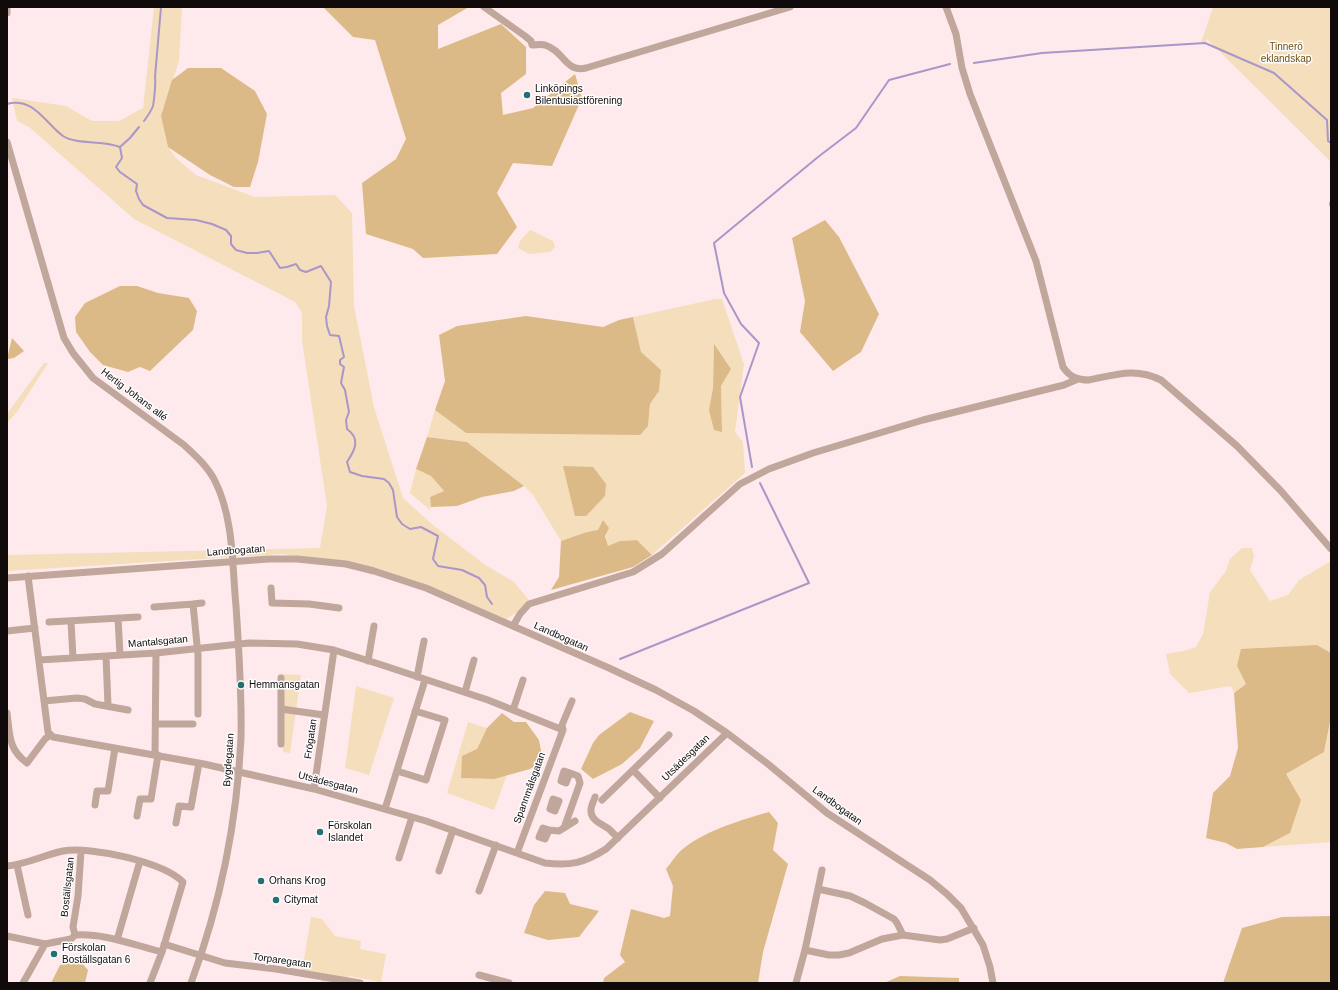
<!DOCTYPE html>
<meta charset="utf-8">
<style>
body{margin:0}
#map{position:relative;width:1338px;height:990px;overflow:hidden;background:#feeaec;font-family:Helvetica,sans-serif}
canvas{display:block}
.frame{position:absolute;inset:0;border:8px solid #100a0b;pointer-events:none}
</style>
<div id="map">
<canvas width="1338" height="990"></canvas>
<div class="frame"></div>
</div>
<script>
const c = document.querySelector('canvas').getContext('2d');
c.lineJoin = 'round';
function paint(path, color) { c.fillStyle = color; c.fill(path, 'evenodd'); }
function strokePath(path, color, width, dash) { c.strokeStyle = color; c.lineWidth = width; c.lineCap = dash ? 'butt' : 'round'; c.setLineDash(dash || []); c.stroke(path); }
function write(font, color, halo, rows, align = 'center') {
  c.font = font + ' Helvetica,sans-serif'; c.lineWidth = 3; c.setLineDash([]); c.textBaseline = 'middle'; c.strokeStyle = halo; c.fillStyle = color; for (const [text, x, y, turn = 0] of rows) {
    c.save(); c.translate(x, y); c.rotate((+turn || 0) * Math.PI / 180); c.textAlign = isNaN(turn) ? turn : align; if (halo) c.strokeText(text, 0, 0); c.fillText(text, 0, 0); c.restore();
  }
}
paint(new Path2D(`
 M 154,7 L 182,7 L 179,61 L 161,116 L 168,147 L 176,158 L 196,175 L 255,197 L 335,195 L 352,213 L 354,306 L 374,407 L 403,498 L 433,525 L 484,564 L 514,582 L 529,600 L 521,610 L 506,619 L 437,589 L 335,561 L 282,554 L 7,571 L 7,555 L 320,548 L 327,506 L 302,341 L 302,313 L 295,302 L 134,219 L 29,127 L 17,121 L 12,98 L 66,106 L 92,121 L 119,121 L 143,108 Z
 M 1213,7 L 1331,7 L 1331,162 L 1207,39 L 1205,43 L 1201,43 Z
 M 530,230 L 553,241 L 555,247 L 550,252 L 529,254 L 518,248 L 520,241 Z
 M 715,299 L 722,299 L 744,364 L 735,432 L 743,442 L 745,473 L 652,555 L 637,540 L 620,541 L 608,547 L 603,521 L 598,530 L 587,532 L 561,541 L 533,495 L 524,486 L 467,442 L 427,437 L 435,410 L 466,433 L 648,426 L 650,404 L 659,391 L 661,370 L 641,353 L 633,317 ZM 714,345 L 731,369 L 721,386 L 722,431 L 709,410 L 713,388 Z
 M 44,363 L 48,363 L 17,412 L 7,423 L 7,414 Z
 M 416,469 L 431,476 L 444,491 L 430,497 L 431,507 L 430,510 L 410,493 Z
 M 1242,548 L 1252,548 L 1254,556 L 1250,570 L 1270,601 L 1288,595 L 1299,580 L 1331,561 L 1331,653 L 1317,645 L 1237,666 L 1246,684 L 1234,693 L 1231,686 L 1189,693 L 1170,674 L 1166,654 L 1183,651 L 1196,647 L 1203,634 L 1210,592 L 1226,571 L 1230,559 Z
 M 278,674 L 301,675 L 290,753 L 283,752 L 283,677 L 278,676 Z
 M 356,686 L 394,698 L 369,775 L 345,768 Z
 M 1331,717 L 1331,842 L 1263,847 L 1290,833 L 1286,774 L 1324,752 Z
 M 468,722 L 487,728 L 477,749 L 461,778 L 494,779 L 507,775 L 494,810 L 447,793 Z
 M 311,917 L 322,919 L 335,936 L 361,941 L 360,949 L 386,954 L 381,982 L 349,976 L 347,983 L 320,983 L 321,980 L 301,977 Z`), '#f5debc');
paint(new Path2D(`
 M 323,7 L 469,7 L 438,25 L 438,49 L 501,24 L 526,47 L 526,74 L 501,93 L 503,115 L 533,108 L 575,74 L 582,98 L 552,166 L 513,163 L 497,193 L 517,227 L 497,254 L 423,258 L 413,249 L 366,234 L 362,183 L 396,159 L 406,139 L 375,40 L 353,37 Z
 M 188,68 L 221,68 L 255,91 L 267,114 L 258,162 L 250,187 L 234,187 L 210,175 L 168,147 L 161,116 L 172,80 Z
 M 825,220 L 839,237 L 879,314 L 861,352 L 833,371 L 800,332 L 805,301 L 792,238 Z
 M 120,286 L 137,286 L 158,293 L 189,298 L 197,311 L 193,330 L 150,371 L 140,367 L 128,372 L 103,365 L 90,352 L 76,332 L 75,317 L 85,303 Z
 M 526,316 L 603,327 L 619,320 L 633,317 L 641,352 L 661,370 L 659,391 L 650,404 L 648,426 L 640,435 L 466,433 L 435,410 L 445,381 L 439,335 L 457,326 Z
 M 12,338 L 24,351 L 14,358 L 7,359 Z
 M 714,344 L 731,369 L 721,386 L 722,432 L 714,430 L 709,410 L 713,388 Z
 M 427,437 L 467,442 L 524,486 L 514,491 L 482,497 L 457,506 L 431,507 L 430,497 L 444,491 L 431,476 L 416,469 Z
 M 563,466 L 593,467 L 606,484 L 605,496 L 586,516 L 575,516 Z
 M 603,520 L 609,528 L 605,536 L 608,546 L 620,541 L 637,540 L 652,555 L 633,567 L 551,590 L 559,577 L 561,541 L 587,532 L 598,530 Z
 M 1317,645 L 1331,653 L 1331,717 L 1324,752 L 1286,774 L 1301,800 L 1290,833 L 1263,847 L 1237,849 L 1226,843 L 1206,838 L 1213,793 L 1230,776 L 1238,748 L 1234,693 L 1246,684 L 1237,666 L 1241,649 Z
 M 630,712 L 654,721 L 640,748 L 622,764 L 593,779 L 581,769 L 593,743 L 599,735 Z
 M 502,713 L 514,722 L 526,722 L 539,740 L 543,761 L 530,769 L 494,779 L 461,778 L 462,756 L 477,749 L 487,728 Z
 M 769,812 L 778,823 L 773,850 L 788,864 L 763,952 L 758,983 L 603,983 L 604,978 L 625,962 L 620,955 L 631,909 L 664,918 L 670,916 L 673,886 L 666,869 C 671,863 677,853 684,848 C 707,830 741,820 769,812 Z
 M 545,891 L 565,893 L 570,904 L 599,911 L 579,937 L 548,940 L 524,933 L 534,905 Z
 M 1331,916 L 1331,983 L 1223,983 L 1242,928 L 1282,917 Z
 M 79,960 L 88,970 L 85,983 L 51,983 L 60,965 Z
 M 900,976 L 959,978 L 959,983 L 884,983 Z`), '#dbba87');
strokePath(new Path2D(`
 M 974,63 L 1042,53 L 1205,43 L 1274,73 L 1327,120 L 1328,141 L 1331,143
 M 7,104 C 34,97 45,123 63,136 C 77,145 104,140 120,147 L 122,158 L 116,167 L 120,172 L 137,184 L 136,191 L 139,199 L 143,205 L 167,218 L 196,220 L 212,224 L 226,230 L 231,236 L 231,244 L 236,250 L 247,253 L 257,253 L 269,251 L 280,268 L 287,267 L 296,264 L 300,270 L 306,272 L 321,266 L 331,282 L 329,306 L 326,317 L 327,326 L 330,335 L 339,336 L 344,357 L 340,360 L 340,364 L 344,367 L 341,383 L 345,390 L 349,412 L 346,420 L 347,429 C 361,439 355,450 347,462 L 350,472 L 362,476 L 384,479 L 389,483 L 393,490 L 397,517 L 402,524 L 410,529 L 421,527 L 438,536 L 433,559 L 438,566 L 462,570 L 479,578 L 485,585 L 487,597 L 492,604
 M 144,121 C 147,117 151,111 153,106 C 154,101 156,82 155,77 L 161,7
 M 120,147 L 130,138 L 139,127
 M 1331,201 L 1330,204 L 1331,207
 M 752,467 L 740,397 L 759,343 L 741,324 L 724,293 L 714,243 L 818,157 L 856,128 L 889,80 L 950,64
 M 620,659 L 809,583 L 760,483`), '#aa96c9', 2);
strokePath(new Path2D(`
 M 484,7 L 525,36 L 531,41 L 532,45 C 536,45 541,44 545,45 C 560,50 563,62 573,67 C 577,69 582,69 586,68 L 790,7
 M 946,7 L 956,34 L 962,68 L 970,94 L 1036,261 L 1063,367 C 1070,377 1077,380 1089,380 C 1115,375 1135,367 1161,380 L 1237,446 L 1281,491 L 1331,549
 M 7,13 L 7,7
 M 7,142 L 59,321 L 64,338 L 73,353 L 93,378 L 184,445 C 196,456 208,467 215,481 C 234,519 232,565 236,606 C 239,650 242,694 241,738 C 237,822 220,905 191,983
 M 28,576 L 48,732 L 53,737 L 204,764 L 314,789 L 426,821 L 545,863 C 571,866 584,863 606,849 L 727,733
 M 7,578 L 269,559 L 297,559 L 346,564 L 374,571 L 426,588 L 609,668 L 656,690 L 694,711 L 727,733 L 768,764 L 827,813 L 930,880 L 947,894 L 961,908 L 983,945 L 990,967 L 993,983
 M 271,588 L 272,603 L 309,604 L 339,608
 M 154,607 L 193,604
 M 118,618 L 120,655
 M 71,621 L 73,658
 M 49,622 L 138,617
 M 513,626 L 520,614 L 529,604 L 633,572 L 662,554 L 740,484 L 769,469 L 813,453 L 923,420 L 1064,385 L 1078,379
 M 7,631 L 35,628
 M 106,656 L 108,706
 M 39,660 L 156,653 L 249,643 L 297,644 L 334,650 L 382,665 L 488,700 L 563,730
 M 368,661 L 374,626
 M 417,677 L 424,641
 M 281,678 L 281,744
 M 465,692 L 474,660
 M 44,701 L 77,698 L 85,699 L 95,704 L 128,710
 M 281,709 L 324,715
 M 513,710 L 523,680
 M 7,713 C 10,735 8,749 27,763 L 45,739 L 50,735
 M 198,714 L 198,655 L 193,604 L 202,603
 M 156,724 L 193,724
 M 155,754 L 156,653
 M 633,770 L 660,798
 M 397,771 L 426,780 L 445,720 L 415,711
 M 564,771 L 570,773 L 566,783 L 561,781 Z
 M 314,789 L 334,650
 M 595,797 C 594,801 590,807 591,812 C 592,821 602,824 609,829 C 612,832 615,835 618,838
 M 553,799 L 559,801 L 555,811 L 550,809 Z
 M 602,800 L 669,735
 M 95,805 L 97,791 L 108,791 L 115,748
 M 385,809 L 425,680
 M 137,816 L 140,799 L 151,799 L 158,755
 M 176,823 L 179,806 L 191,807 L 199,763
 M 543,828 L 549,830 L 545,839 L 539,837 Z
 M 564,828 L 580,783 L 578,776 L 570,773
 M 549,830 L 559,831 L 575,821
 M 517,853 L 563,730 L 562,725 L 572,701
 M 399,858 L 412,817
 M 17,865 L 28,915
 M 7,866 C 27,864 44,855 63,851 C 91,846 163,862 183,882 L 162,952 L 150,983
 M 439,871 L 453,830
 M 818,889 L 822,870
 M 479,891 L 496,845
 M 75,935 C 104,933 134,945 162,952
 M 75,935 L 73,927 L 78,896 L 81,851
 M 7,936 L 45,944 L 71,939 L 75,935
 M 117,940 L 140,861
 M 164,944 L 225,963 L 276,969 L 360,983
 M 805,950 L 829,955 L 839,955 L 849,953 L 882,939 L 903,935
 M 479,975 L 509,983
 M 23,983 L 45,944
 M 796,983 L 805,950 L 818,889 L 850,896 L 865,903 L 894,919 L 897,923 L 903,935 L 940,940 L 947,939 L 974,928`), '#c0a69b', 7);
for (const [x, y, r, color] of [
 [527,95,4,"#246f73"],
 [241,685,4,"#246f73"],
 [320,832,4,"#246f73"],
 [261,881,4,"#246f73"],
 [276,900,4,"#246f73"],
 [54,954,4,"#246f73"]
]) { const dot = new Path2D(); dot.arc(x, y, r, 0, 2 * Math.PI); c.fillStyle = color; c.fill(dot); strokePath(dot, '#fdfdfd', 1.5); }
write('10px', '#6f4e11', '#fdfdfd', [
 ["Tinnerö",1286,47],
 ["eklandskap",1286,59]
]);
write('10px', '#100a0b', '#fdfdfd', [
 ["Linköpings",535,89],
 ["Bilentusiastförening",535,101],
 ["Hemmansgatan",249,685],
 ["Förskolan",328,826],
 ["Islandet",328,838],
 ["Orhans Krog",269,881],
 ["Citymat",284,900],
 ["Förskolan",62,948],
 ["Boställsgatan 6",62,960]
], 'left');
write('10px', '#100a0b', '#fdfdfd', [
 ["Hertig Johans allé",134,395,37],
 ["Landbogatan",236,551,-4],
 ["Landbogatan",561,637,24],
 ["Mantalsgatan",158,642,-5],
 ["Frögatan",311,739,-82],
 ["Utsädesgatan",686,758,-44],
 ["Bygdegatan",229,760,-86],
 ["Utsädesgatan",328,783,15],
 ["Spannmålsgatan",530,788,-70],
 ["Landbogatan",837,806,36],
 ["Boställsgatan",68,887,-84],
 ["Torparegatan",282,961,8]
]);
</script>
